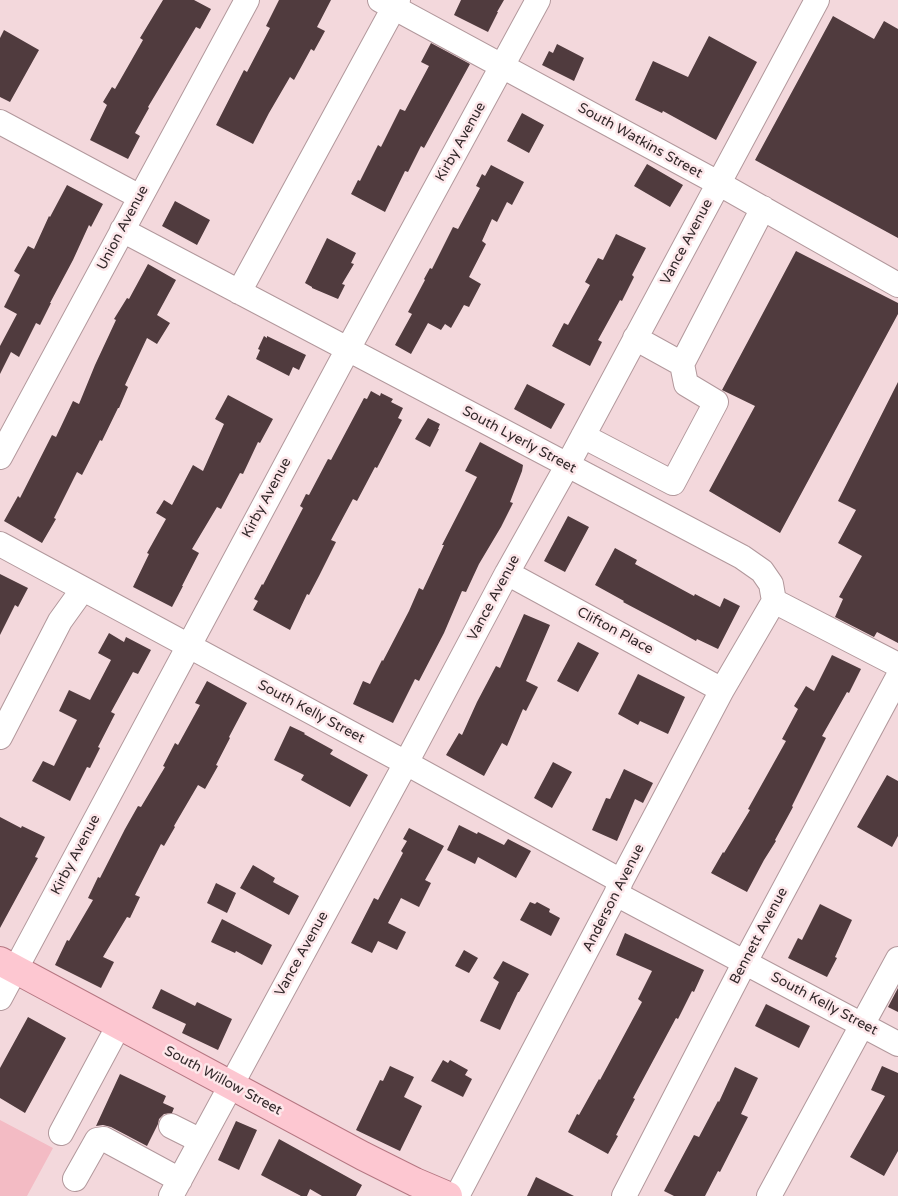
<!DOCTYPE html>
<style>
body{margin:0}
canvas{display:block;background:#f3d8dc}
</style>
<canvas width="898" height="1196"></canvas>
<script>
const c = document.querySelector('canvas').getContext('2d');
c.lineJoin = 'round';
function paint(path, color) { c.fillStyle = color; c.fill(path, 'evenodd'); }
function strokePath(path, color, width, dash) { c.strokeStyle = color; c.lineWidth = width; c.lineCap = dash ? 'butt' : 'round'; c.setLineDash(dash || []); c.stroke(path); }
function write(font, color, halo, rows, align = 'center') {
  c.font = font + ' "Varela Round",sans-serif'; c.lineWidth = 5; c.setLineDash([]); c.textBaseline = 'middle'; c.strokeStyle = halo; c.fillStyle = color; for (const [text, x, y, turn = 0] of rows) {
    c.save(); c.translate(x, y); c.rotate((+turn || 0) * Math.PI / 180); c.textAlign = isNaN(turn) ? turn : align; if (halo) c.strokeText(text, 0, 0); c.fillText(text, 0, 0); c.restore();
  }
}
paint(new Path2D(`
 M 0,1120 L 53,1148 L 27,1196 L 0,1196 Z`), '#f3bbc4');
paint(new Path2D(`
 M 163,0 L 194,0 L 211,9 L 200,29 L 196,27 L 148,107 L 149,108 L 135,133 L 140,136 L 128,159 L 90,140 L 107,105 L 103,102 L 112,87 L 115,89 L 143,40 L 140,38 Z
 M 279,0 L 331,0 L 317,27 L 325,31 L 314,51 L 311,49 L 294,80 L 290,77 L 269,113 L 253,144 L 216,125 L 244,70 L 247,72 L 270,28 L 266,26 Z
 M 461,0 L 504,0 L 497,12 L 498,12 L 488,32 L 454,15 Z
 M 833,16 L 874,39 L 884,21 L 898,29 L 898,238 L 755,160 Z
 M 4,30 L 39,50 L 10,102 L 0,97 L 0,38 Z
 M 709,36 L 757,62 L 716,140 L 663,111 L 662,113 L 635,100 L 653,61 L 688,77 Z
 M 431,43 L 470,64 L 424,148 L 421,146 L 408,172 L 405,171 L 385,212 L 351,194 L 358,180 L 360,181 L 378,145 L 381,147 L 400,109 L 405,111 L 429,66 L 421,62 Z
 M 557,44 L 584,58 L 574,81 L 542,65 L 549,51 L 553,53 Z
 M 522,113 L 544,125 L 529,153 L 507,141 Z
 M 647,164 L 683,185 L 670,207 L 634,186 Z
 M 491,165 L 524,182 L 512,205 L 507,202 L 497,222 L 492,219 L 482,241 L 486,244 L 469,277 L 481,284 L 469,307 L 464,305 L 451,328 L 445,324 L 441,330 L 428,323 L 411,354 L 395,345 L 412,314 L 408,312 L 425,280 L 424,279 L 430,268 L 432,269 L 453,227 L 458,229 L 480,188 L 476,186 L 482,174 L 485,176 Z
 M 67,185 L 103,204 L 91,227 L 89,225 L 73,260 L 50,303 L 51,303 L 40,325 L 36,323 L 19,357 L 11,352 L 0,374 L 0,346 L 17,314 L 4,307 L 20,275 L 14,271 L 28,246 L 34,249 L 49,216 L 50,217 Z
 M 175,201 L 210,220 L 197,245 L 162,226 Z
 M 616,234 L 646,248 L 632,275 L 634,277 L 622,301 L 620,300 L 598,340 L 602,342 L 590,366 L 552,346 L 564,323 L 568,325 L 590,285 L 585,282 L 598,258 L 603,260 Z
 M 327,238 L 356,253 L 351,263 L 354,264 L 342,284 L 345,285 L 338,299 L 312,288 L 312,287 L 305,283 Z
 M 796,251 L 898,303 L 898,314 L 780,533 L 709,491 L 755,406 L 722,390 Z
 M 148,264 L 176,280 L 157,315 L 170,323 L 157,344 L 147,338 L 125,385 L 128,387 L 119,408 L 118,408 L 102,441 L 100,440 L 82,475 L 77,472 L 54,518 L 56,519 L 42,543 L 4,521 L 18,496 L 20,498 L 52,435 L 56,437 L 73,401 L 79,404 L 95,365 L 116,320 L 114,319 L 127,298 L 129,299 Z
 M 264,336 L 267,338 L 267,336 L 306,355 L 299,370 L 293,367 L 289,376 L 256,359 L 260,350 L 258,349 Z
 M 898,382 L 898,643 L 877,632 L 874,637 L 835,617 L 843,599 L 839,597 L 862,556 L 838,543 L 856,510 L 838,501 Z
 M 527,384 L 565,404 L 551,429 L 514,409 Z
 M 371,391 L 380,396 L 381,393 L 393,399 L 391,402 L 403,408 L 398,418 L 402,420 L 377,468 L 375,467 L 357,501 L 353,499 L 331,540 L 336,542 L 319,576 L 309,595 L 307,594 L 290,630 L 253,610 L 258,601 L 254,599 L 262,584 L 263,585 L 303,508 L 300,506 L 306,494 L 309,495 L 328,459 L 331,460 L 364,398 L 367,399 Z
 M 228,395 L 273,419 L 260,443 L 258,442 L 243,474 L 240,473 L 221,509 L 217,507 L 192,549 L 199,553 L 182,586 L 183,586 L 172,607 L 133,587 L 149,554 L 147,553 L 166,519 L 156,513 L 164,500 L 172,505 L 193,465 L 203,471 L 224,424 L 215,419 Z
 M 428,418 L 440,424 L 438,429 L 439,429 L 430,447 L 415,439 Z
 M 480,442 L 523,465 L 522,471 L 510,502 L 513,503 L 501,527 L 479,564 L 466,592 L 462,591 L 444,633 L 419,681 L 415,679 L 393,723 L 353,704 L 363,681 L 370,684 L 382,660 L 383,661 L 409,611 L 419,588 L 423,590 L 444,545 L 442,545 L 477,477 L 465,471 Z
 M 568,516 L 589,527 L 565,572 L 544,561 Z
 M 615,548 L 637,560 L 635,564 L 694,596 L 695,594 L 720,607 L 724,598 L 740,606 L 718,649 L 697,639 L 696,641 L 676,630 L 623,602 L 624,601 L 595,585 Z
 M 0,574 L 28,588 L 18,607 L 15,605 L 0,635 Z
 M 524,614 L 550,625 L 526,681 L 538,687 L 526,711 L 523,709 L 507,746 L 502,743 L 484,776 L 446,755 L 459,733 L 462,735 L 477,702 L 496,666 L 500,668 Z
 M 109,633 L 124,642 L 126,637 L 151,650 L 138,674 L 133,672 L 111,712 L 115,714 L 98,747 L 100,748 L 90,768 L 87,767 L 70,801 L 32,781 L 43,761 L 54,766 L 77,720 L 59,711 L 69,690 L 90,700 L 111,660 L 98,653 Z
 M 578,642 L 599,653 L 578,692 L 557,681 Z
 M 832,655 L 861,669 L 849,693 L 847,692 L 822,736 L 826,738 L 792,806 L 793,807 L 775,840 L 776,841 L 764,860 L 747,892 L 711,873 L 723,852 L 724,853 L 750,810 L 748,809 L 786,741 L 782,739 L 798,709 L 794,706 L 806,686 L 814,691 Z
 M 638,674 L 685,697 L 668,734 L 640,721 L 638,725 L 618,714 Z
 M 207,681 L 247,703 L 229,737 L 230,738 L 216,765 L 218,766 L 205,789 L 198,785 L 174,826 L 175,827 L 164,846 L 161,844 L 135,895 L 140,897 L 130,918 L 127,917 L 103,957 L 114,962 L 101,988 L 55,965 L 67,940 L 69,941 L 93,900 L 88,898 L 98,877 L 100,878 L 125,829 L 138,806 L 141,807 L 165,767 L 163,766 L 175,743 L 178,745 L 200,705 L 195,703 Z
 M 290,726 L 305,733 L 304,734 L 333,750 L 330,754 L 368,775 L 350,807 L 301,780 L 304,775 L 274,760 Z
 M 553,762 L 572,772 L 552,808 L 534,798 Z
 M 624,769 L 653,783 L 643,803 L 635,799 L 617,841 L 592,830 L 606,798 L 610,799 Z
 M 887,775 L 898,781 L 898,836 L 892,847 L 857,827 Z
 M 0,817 L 21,828 L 22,826 L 45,837 L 35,857 L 38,858 L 0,928 Z
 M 459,825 L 477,834 L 478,832 L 504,845 L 508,839 L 531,851 L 516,878 L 478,857 L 475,864 L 447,850 Z
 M 409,828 L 444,846 L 425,880 L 431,883 L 419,907 L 401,898 L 388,923 L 406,932 L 397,950 L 378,941 L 372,953 L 351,943 L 374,898 L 378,900 L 403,853 L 401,851 L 407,841 L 403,839 Z
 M 253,865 L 275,878 L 273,882 L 299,896 L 289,915 L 240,888 Z
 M 216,883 L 236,893 L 227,913 L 207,903 Z
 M 530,902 L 535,904 L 537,902 L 550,909 L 549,912 L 560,918 L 551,936 L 520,920 Z
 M 820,904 L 852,920 L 835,957 L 837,958 L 827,977 L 788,958 L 798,938 L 802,940 Z
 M 222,919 L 272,945 L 262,965 L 236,951 L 235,953 L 211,942 Z
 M 625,933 L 704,970 L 694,992 L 692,991 L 678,1019 L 676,1018 L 633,1098 L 635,1099 L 616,1135 L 618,1136 L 608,1154 L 568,1132 L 577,1114 L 579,1115 L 599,1079 L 600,1080 L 642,1002 L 638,999 L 652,971 L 616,955 Z
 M 464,950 L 478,958 L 469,973 L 455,966 Z
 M 503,961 L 529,974 L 519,992 L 518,992 L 500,1030 L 480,1021 L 499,982 L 493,978 Z
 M 898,988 L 898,1012 L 888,1007 Z
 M 161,989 L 195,1006 L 197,1002 L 232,1019 L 218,1050 L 182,1033 L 186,1024 L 152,1008 Z
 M 766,1004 L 810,1026 L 799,1048 L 755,1026 Z
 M 28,1017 L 66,1038 L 25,1113 L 0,1098 L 0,1068 Z
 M 443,1060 L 448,1063 L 450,1060 L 468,1070 L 465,1075 L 472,1079 L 463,1097 L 431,1081 Z
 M 390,1066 L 414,1077 L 404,1097 L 422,1106 L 400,1151 L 356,1130 L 380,1080 L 383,1081 Z
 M 882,1066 L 898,1073 L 898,1072 L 898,1151 L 884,1176 L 850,1157 L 885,1096 L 871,1090 Z
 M 735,1067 L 758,1078 L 741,1114 L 748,1117 L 720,1172 L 718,1171 L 705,1196 L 674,1196 L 664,1191 L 694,1135 L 699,1137 L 718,1101 L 719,1102 Z
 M 120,1074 L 166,1096 L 163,1103 L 174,1108 L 172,1113 L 164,1114 L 159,1119 L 158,1124 L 147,1146 L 111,1127 L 103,1125 L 96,1126 Z
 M 236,1121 L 257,1130 L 239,1170 L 218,1160 Z
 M 279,1139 L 362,1185 L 356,1196 L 322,1196 L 310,1189 L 307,1196 L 301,1196 L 261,1175 Z
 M 536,1177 L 574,1196 L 527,1196 Z`), '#503b3e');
const minor = new Path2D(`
 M 380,0 L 718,183 L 898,285
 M 0,122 L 140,197
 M 122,230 C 329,339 535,449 742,557 L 762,571 L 771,584 L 774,601 L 898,665
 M 239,292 L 398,0
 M 635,338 L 682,364 L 763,208
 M 583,436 L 673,483 L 716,402 L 686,384 L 682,364
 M 0,457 L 247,0
 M 0,544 L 406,763 L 621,881
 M 507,573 L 722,690
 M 0,737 L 60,621 L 83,589
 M 616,894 L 898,1044
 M 0,998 L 348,349 L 538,0
 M 171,1126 L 201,1141
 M 61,1133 L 119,1025
 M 75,1179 L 97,1140 L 104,1139 L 180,1180
 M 171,1196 L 406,763 L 507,573 L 567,466 L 817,0
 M 457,1196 L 616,894 L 621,881 L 722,690 L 774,601
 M 624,1196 L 745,962 L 898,677
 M 769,1196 L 898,959`);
const major = new Path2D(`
 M 0,961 L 363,1156 L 415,1182 L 448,1196`);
strokePath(minor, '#b2989c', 26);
strokePath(major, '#b57782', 30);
strokePath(minor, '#fff', 24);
strokePath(major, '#fdc7d1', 28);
write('14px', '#32282a', '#fde7ea', [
 ["South Watkins Street",640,141,29],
 ["Kirby Avenue",461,142,-61],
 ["Union Avenue",123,228,-62],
 ["Vance Avenue",687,242,-62],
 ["South Lyerly Street",519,440,28],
 ["Kirby Avenue",267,498,-62],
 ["Vance Avenue",494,598,-62],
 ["Clifton Place",615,631,28],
 ["South Kelly Street",311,712,28],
 ["Kirby Avenue",76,855,-62],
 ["Anderson Avenue",614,898,-63],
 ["Bennett Avenue",759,936,-62],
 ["Vance Avenue",302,954,-61],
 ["South Kelly Street",824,1004,28],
 ["South Willow Street",223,1081,28]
]);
</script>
